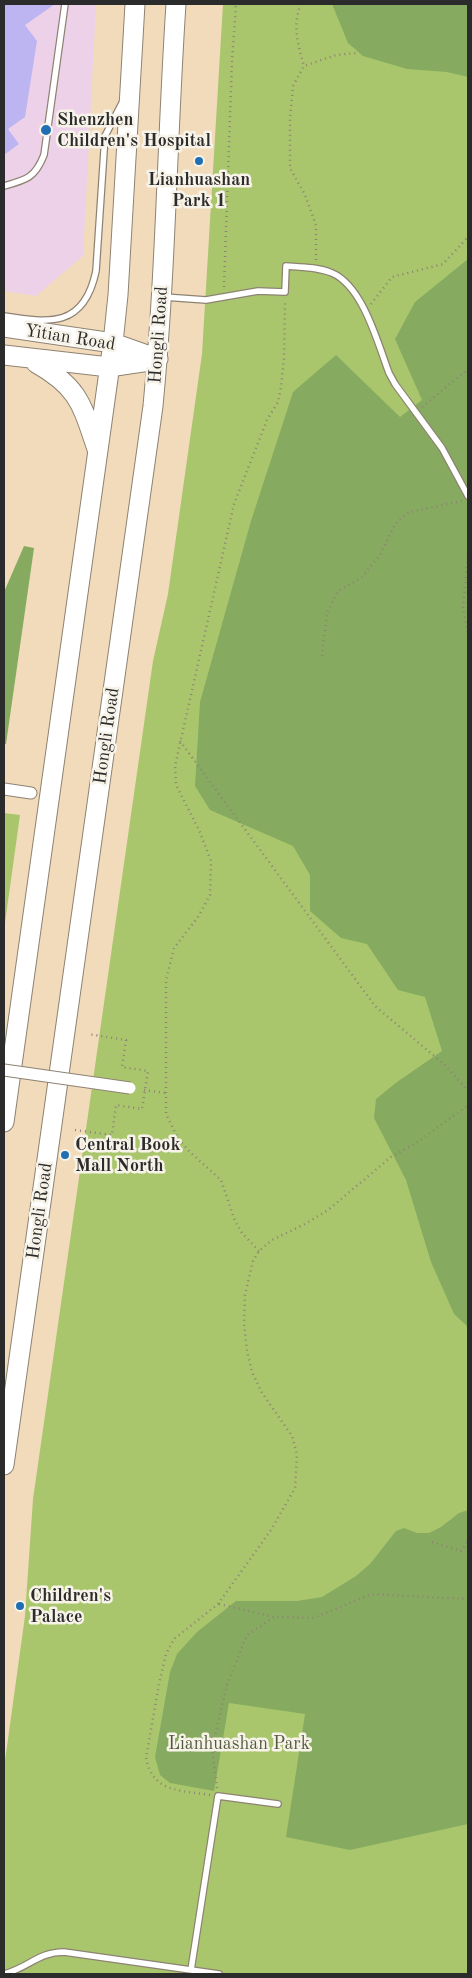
<!DOCTYPE html>
<style>
body{margin:0}
#map{position:relative;width:472px;height:1978px;overflow:hidden;background:#f2dbbb;font-family:"Old Standard TT",serif}
canvas{display:block}
.frame{position:absolute;inset:0;border:5px solid #2b2b2b;pointer-events:none}
</style>
<div id="map">
<canvas width="472" height="1978"></canvas>
<div class="frame"></div>
</div>
<script>
const c = document.querySelector('canvas').getContext('2d');
c.lineJoin = 'round';
function paint(path, color) { c.fillStyle = color; c.fill(path, 'evenodd'); }
function strokePath(path, color, width, dash) { c.strokeStyle = color; c.lineWidth = width; c.lineCap = dash ? 'butt' : 'round'; c.setLineDash(dash || []); c.stroke(path); }
function write(font, color, halo, rows, align = 'center') {
  c.font = font + ' "Old Standard TT",serif'; c.lineWidth = 5; c.setLineDash([]); c.textBaseline = 'middle'; c.strokeStyle = halo; c.fillStyle = color; for (const [text, x, y, turn = 0] of rows) {
    c.save(); c.translate(x, y); c.rotate((+turn || 0) * Math.PI / 180); c.textAlign = isNaN(turn) ? turn : align; if (halo) c.strokeText(text, 0, 0); c.fillText(text, 0, 0); c.restore();
  }
}
paint(new Path2D(`
 M 4,4 L 96,4 L 83,256 L 36,296 L 4,291 Z`), '#edd1e9');
paint(new Path2D(`
 M 223,4 L 468,4 L 468,1974 L 4,1974 L 4,1768 L 25,1616 L 33,1499 L 153,661 L 168,594 L 202,354 Z
 M 4,813 L 20,815 L 4,930 Z`), '#a9c66d');
paint(new Path2D(`
 M 332,4 L 468,4 L 468,77 L 447,72 L 407,69 L 363,56 L 348,43 Z
 M 468,259 L 468,1327 L 454,1314 L 431,1262 L 406,1180 L 374,1118 L 376,1099 L 397,1082 L 442,1051 L 425,997 L 398,990 L 367,944 L 341,938 L 310,911 L 310,875 L 293,846 L 210,810 L 195,786 L 200,702 L 251,521 L 293,392 L 336,355 L 400,417 L 422,400 L 395,339 L 415,302 Z
 M 24,546 L 34,548 L 6,744 L 4,744 L 4,592 Z
 M 468,1510 L 468,1824 L 350,1850 L 286,1837 L 305,1714 L 229,1703 L 214,1791 L 170,1783 L 160,1775 L 155,1757 L 170,1672 L 177,1654 L 197,1632 L 236,1601 L 297,1601 L 322,1597 L 356,1576 L 370,1564 L 396,1531 L 404,1528 L 417,1533 L 429,1533 L 441,1527 L 459,1513 Z`), '#86ab60');
paint(new Path2D(`
 M 4,4 L 55,4 L 25,25 L 37,41 L 25,117 L 8,129 L 19,144 L 4,155 Z`), '#bdb5f1');
const lane = new Path2D(`
 M 4,186 C 26,180 35,178 44,155 L 65,4
 M 164,297 L 206,300 L 258,291 L 285,292 L 286,266 C 301,267 318,267 332,273 C 363,286 378,344 389,373 L 395,384 L 442,448 L 468,496
 M 4,316 C 50,323 84,328 96,271 L 105,136 L 122,103
 M 191,1970 L 218,1796 L 278,1804
 M 4,1974 C 28,1968 38,1952 64,1952 L 219,1974`);
const street = new Path2D(`
 M 4,789 L 31,793`);
const primary = new Path2D(`
 M 4,327 L 113,343 L 158,359
 M 4,355 L 109,367 L 156,360
 M 36,363 C 79,387 82,405 97,449
 M 4,1122 L 113,343 L 118,295 L 135,4
 M 4,1465 L 153,406 C 166,272 167,138 176,4`);
strokePath(lane, '#8e8373', 8);
strokePath(street, '#8e8373', 13);
strokePath(primary, '#8e8373', 21);
strokePath(new Path2D(`
 M 301,4 C 292,25 298,45 304,66
 M 316,260 L 316,225 L 305,195 L 290,168 L 290,119 L 293,86 L 304,66 L 336,55 L 356,53
 M 224,287 L 232,61 L 236,4
 M 371,304 L 392,277 L 443,264 L 468,237
 M 422,407 L 468,369
 M 468,552 L 463,608 L 468,635
 M 322,656 L 327,613 L 338,591 L 361,578 L 380,555 L 395,524 L 409,512 L 462,501
 M 180,741 L 375,1006 L 446,1066 L 468,1091
 M 4,966 L 6,966
 M 144,1090 L 165,1093
 M 75,1130 L 112,1135 L 116,1105 L 142,1109 L 148,1071 L 122,1067 L 126,1040 L 88,1034
 M 259,1251 L 242,1233 L 235,1221 L 221,1180 L 191,1153 L 179,1140 L 166,1114 L 166,980 L 174,948 L 198,917 L 210,895 L 211,861 L 199,830 L 176,785 L 175,766 L 234,504 L 267,420 L 278,402 L 281,387 L 284,358 L 285,301
 M 432,1542 L 461,1551 L 468,1541
 M 219,1604 L 274,1617 L 314,1618 L 371,1594 L 468,1599
 M 217,1788 L 212,1748 L 227,1684 L 247,1635 L 274,1617
 M 210,1795 C 180,1790 153,1793 146,1758 L 159,1684 L 166,1654 L 174,1639 L 218,1604 L 271,1530 L 295,1488 L 297,1454 L 292,1436 L 262,1393 L 252,1372 L 247,1351 L 244,1323 L 245,1295 L 253,1261 L 259,1251 L 272,1240 L 305,1224 L 328,1210 L 391,1157 L 418,1142 L 468,1105`), '#8e8373', 2.5, [1, 4]);
strokePath(lane, '#fff', 5.5);
strokePath(street, '#fff', 11);
strokePath(primary, '#fff', 19);
const streetBridge = new Path2D(`
 M 4,1070 L 130,1088`);
strokePath(streetBridge, '#8e8373', 13, []);
strokePath(streetBridge, '#fff', 11);
for (const [x, y, r, color] of [
 [46,130,6,"#1f6fb2"],
 [199,161,5,"#1f6fb2"],
 [65,1155,5,"#1f6fb2"],
 [20,1606,5,"#1f6fb2"]
]) { const dot = new Path2D(); dot.arc(x, y, r, 0, 2 * Math.PI); c.fillStyle = color; c.fill(dot); strokePath(dot, '#f7f3e8', 2); }
write('bold 18px', '#2b2b2b', '#f7f3e8', [
 ["Shenzhen",57,120],
 ["Children's Hospital",57,141],
 ["Lianhuashan",199,180,"center"],
 ["Park 1",199,201,"center"],
 ["Central Book",75,1145],
 ["Mall North",75,1166],
 ["Children's",30,1596],
 ["Palace",30,1617]
], 'left');
write('18px', '#2b2b2b', '#f7f3e8', [
 ["Hongli Road",159,335,-86],
 ["Yitian Road",70,338,9],
 ["Hongli Road",107,736,-82],
 ["Hongli Road",40,1211,-82]
]);
write('18px', '#515a3f', '#f7f3e8', [
 ["Lianhuashan Park",239,1744]
]);
</script>
